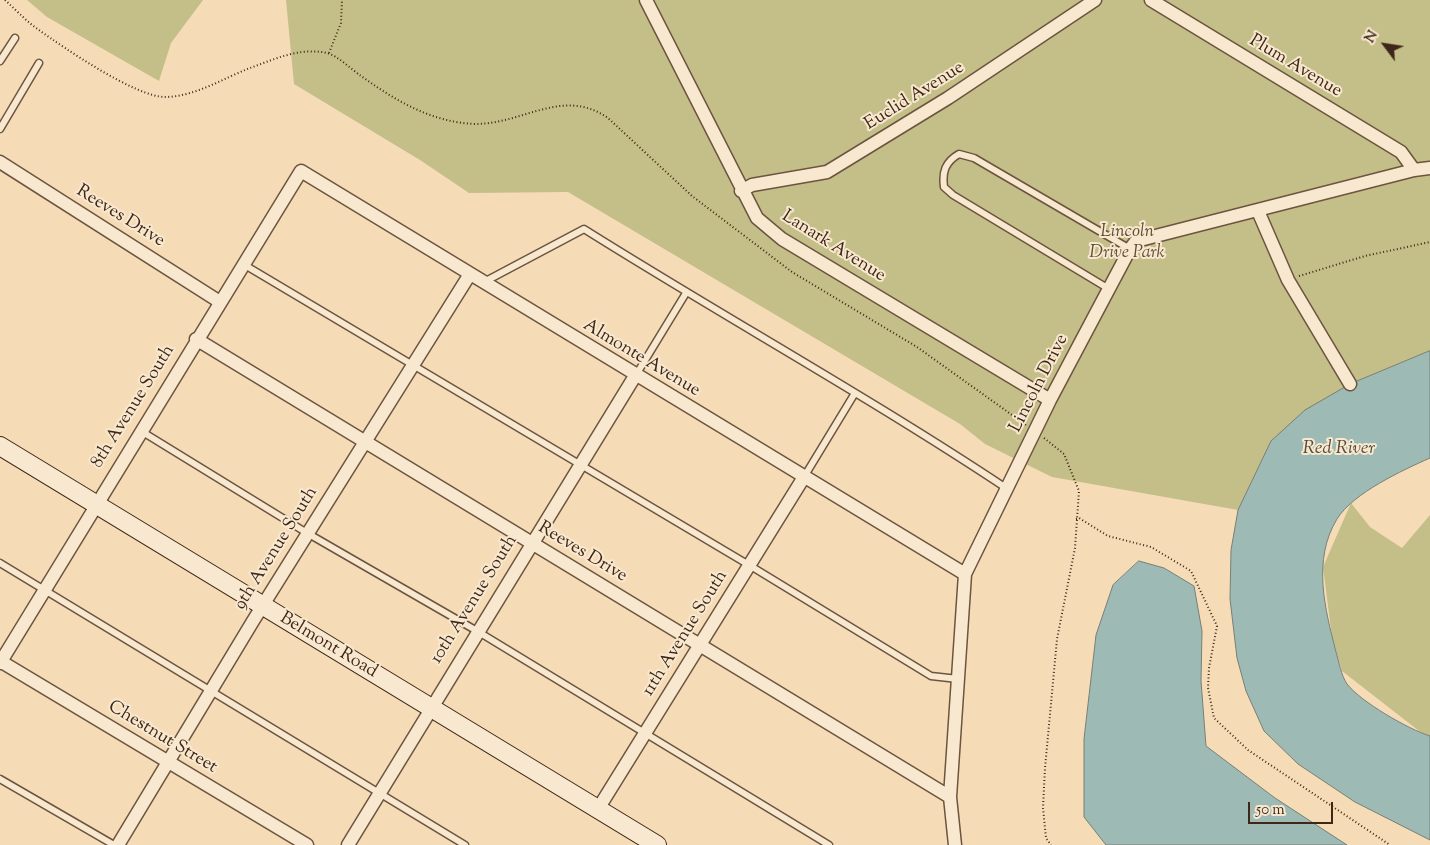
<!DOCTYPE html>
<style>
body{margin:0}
#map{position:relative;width:1430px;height:845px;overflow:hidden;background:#f5dcb7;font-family:"Sorts Mill Goudy",serif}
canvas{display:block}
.north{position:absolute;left:1360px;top:20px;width:50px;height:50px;-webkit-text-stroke:4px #f8e8d0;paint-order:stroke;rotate:301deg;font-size:14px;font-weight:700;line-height:20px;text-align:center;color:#3f2717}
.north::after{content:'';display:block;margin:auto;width:18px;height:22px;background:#3f2717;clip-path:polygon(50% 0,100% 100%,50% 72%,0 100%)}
.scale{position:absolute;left:1248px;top:802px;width:85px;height:22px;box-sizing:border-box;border:2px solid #3f2717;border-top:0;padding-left:6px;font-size:15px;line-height:18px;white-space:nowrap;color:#3f2717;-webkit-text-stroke:4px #f8e8d0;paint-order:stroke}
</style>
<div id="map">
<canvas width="1430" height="845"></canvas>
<div class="north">N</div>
<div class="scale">50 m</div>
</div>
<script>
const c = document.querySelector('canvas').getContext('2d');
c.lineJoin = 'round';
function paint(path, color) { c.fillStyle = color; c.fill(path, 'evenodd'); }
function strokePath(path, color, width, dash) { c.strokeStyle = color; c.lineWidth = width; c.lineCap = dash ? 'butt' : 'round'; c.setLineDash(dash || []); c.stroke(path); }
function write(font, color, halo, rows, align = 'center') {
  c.font = font + ' "Sorts Mill Goudy",serif'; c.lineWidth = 4; c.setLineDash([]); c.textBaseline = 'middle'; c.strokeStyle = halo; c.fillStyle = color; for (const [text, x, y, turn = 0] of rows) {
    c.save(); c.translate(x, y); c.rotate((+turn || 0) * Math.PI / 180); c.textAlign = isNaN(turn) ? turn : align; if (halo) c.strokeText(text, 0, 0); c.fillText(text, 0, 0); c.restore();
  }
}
paint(new Path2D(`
 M 27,0 L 203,0 L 171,43 L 159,81 L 47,17 Z
 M 286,0 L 1430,0 L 1430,351 L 1350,384 L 1271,441 L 1238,510 L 1052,477 L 985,444 L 960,424 L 568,192 L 469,193 L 420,160 L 294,84 Z
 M 1351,503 L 1370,527 L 1402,548 L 1430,515 L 1430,736 L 1423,734 L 1342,671 L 1332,637 L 1323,567 Z`), '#c4be89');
const water = new Path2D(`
 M 1430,351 L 1430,458 C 1403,470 1353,493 1337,519 C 1312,560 1325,609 1336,652 C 1339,662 1341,675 1347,684 C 1361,702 1408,729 1430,736 L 1430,840 L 1355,802 L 1298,764 L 1264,731 L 1246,691 L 1237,658 L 1230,599 L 1231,550 L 1238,510 L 1271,441 L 1305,410 L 1350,384 Z
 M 1139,561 L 1164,568 L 1194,586 L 1202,631 L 1201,681 L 1206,746 L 1275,798 L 1347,845 L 1106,845 L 1084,817 L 1084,739 L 1096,635 L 1113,585 Z`);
paint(water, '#9dbab5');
strokePath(water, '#777f76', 1);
const lane = new Path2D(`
 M 0,61 L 15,38
 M 0,129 L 39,63
 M 243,264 L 749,565 L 931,676 L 958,679
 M 484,282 L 584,229 C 724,317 869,397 1006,488
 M 1109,289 L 953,195 L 944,187 C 942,172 945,162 959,154 L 974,158 L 1130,249
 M 636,375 L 686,293
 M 141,431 L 307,533 L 477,631 L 829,845
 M 804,477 L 855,393
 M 0,563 L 465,845
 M 0,779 L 114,845`);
const street = new Path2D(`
 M 646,0 L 757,218 L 782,239 L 1050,400
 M 1151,0 L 1401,152 L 1414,170
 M 0,162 L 220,302
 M 741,191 L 752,185 L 827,172 L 948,98 L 1095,0
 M 1258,211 L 1288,280 L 1350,384
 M 196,339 L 950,797
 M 0,661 L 307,845
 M 0,663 L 301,171 L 965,574
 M 598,809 L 804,477
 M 118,845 L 253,621 L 470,274
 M 348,845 L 635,376
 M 955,845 L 950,797 L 965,574 L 1050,400 L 1130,249 L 1136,241 L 1414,170 L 1430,168`);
const secondary = new Path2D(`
 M 0,446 L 657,845`);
strokePath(lane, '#6c543f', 9);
strokePath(street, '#6c543f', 15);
strokePath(secondary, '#3f2717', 20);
strokePath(new Path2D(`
 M 5,0 C 16,10 27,22 39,30 C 64,48 136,97 165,97 C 194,97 224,78 250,68 C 275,59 300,47 327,53 C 338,56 351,69 361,76 C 392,98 424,118 463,123 C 517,131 559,84 608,118 L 692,196 L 792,272 L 917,347 L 1026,425
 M 329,53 L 341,23 L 342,0
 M 1299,276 L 1365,256 L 1430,242
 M 1044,438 L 1064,454 L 1079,491 L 1075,548 L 1057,639 L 1045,768 L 1043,808 L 1046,838 L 1051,845
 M 1076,519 L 1079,518 L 1108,536 L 1151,547 L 1191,571 L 1217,626 L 1209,668 L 1208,688 L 1214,718 L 1248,750 L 1390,845`), '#3f2717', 2, [1, 2.5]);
strokePath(lane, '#f8e8d0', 6);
strokePath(street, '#f8e8d0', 12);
strokePath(secondary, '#f8e8d0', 18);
write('18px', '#3f2717', '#f8e8d0', [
 ["Plum Avenue",1295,67,31],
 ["Euclid Avenue",915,97,-32],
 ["Reeves Drive",120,217,32],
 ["Lanark Avenue",833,247,32],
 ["Almonte Avenue",641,359,31],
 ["Lincoln Drive",1040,384,-63],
 ["8th Avenue South",134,407,-58],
 ["9th Avenue South",277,549,-58],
 ["Reeves Drive",582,553,31],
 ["10th Avenue South",475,600,-58],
 ["11th Avenue South",686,634,-58],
 ["Belmont Road",328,646,31],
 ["Chestnut Street",162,738,31]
]);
write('italic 18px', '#604d34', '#f8e8d0', [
 ["Lincoln",1127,233],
 ["Drive Park",1127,254]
]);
write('italic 19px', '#564c3e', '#f8e8d0', [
 ["Red River",1339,450]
]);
</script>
